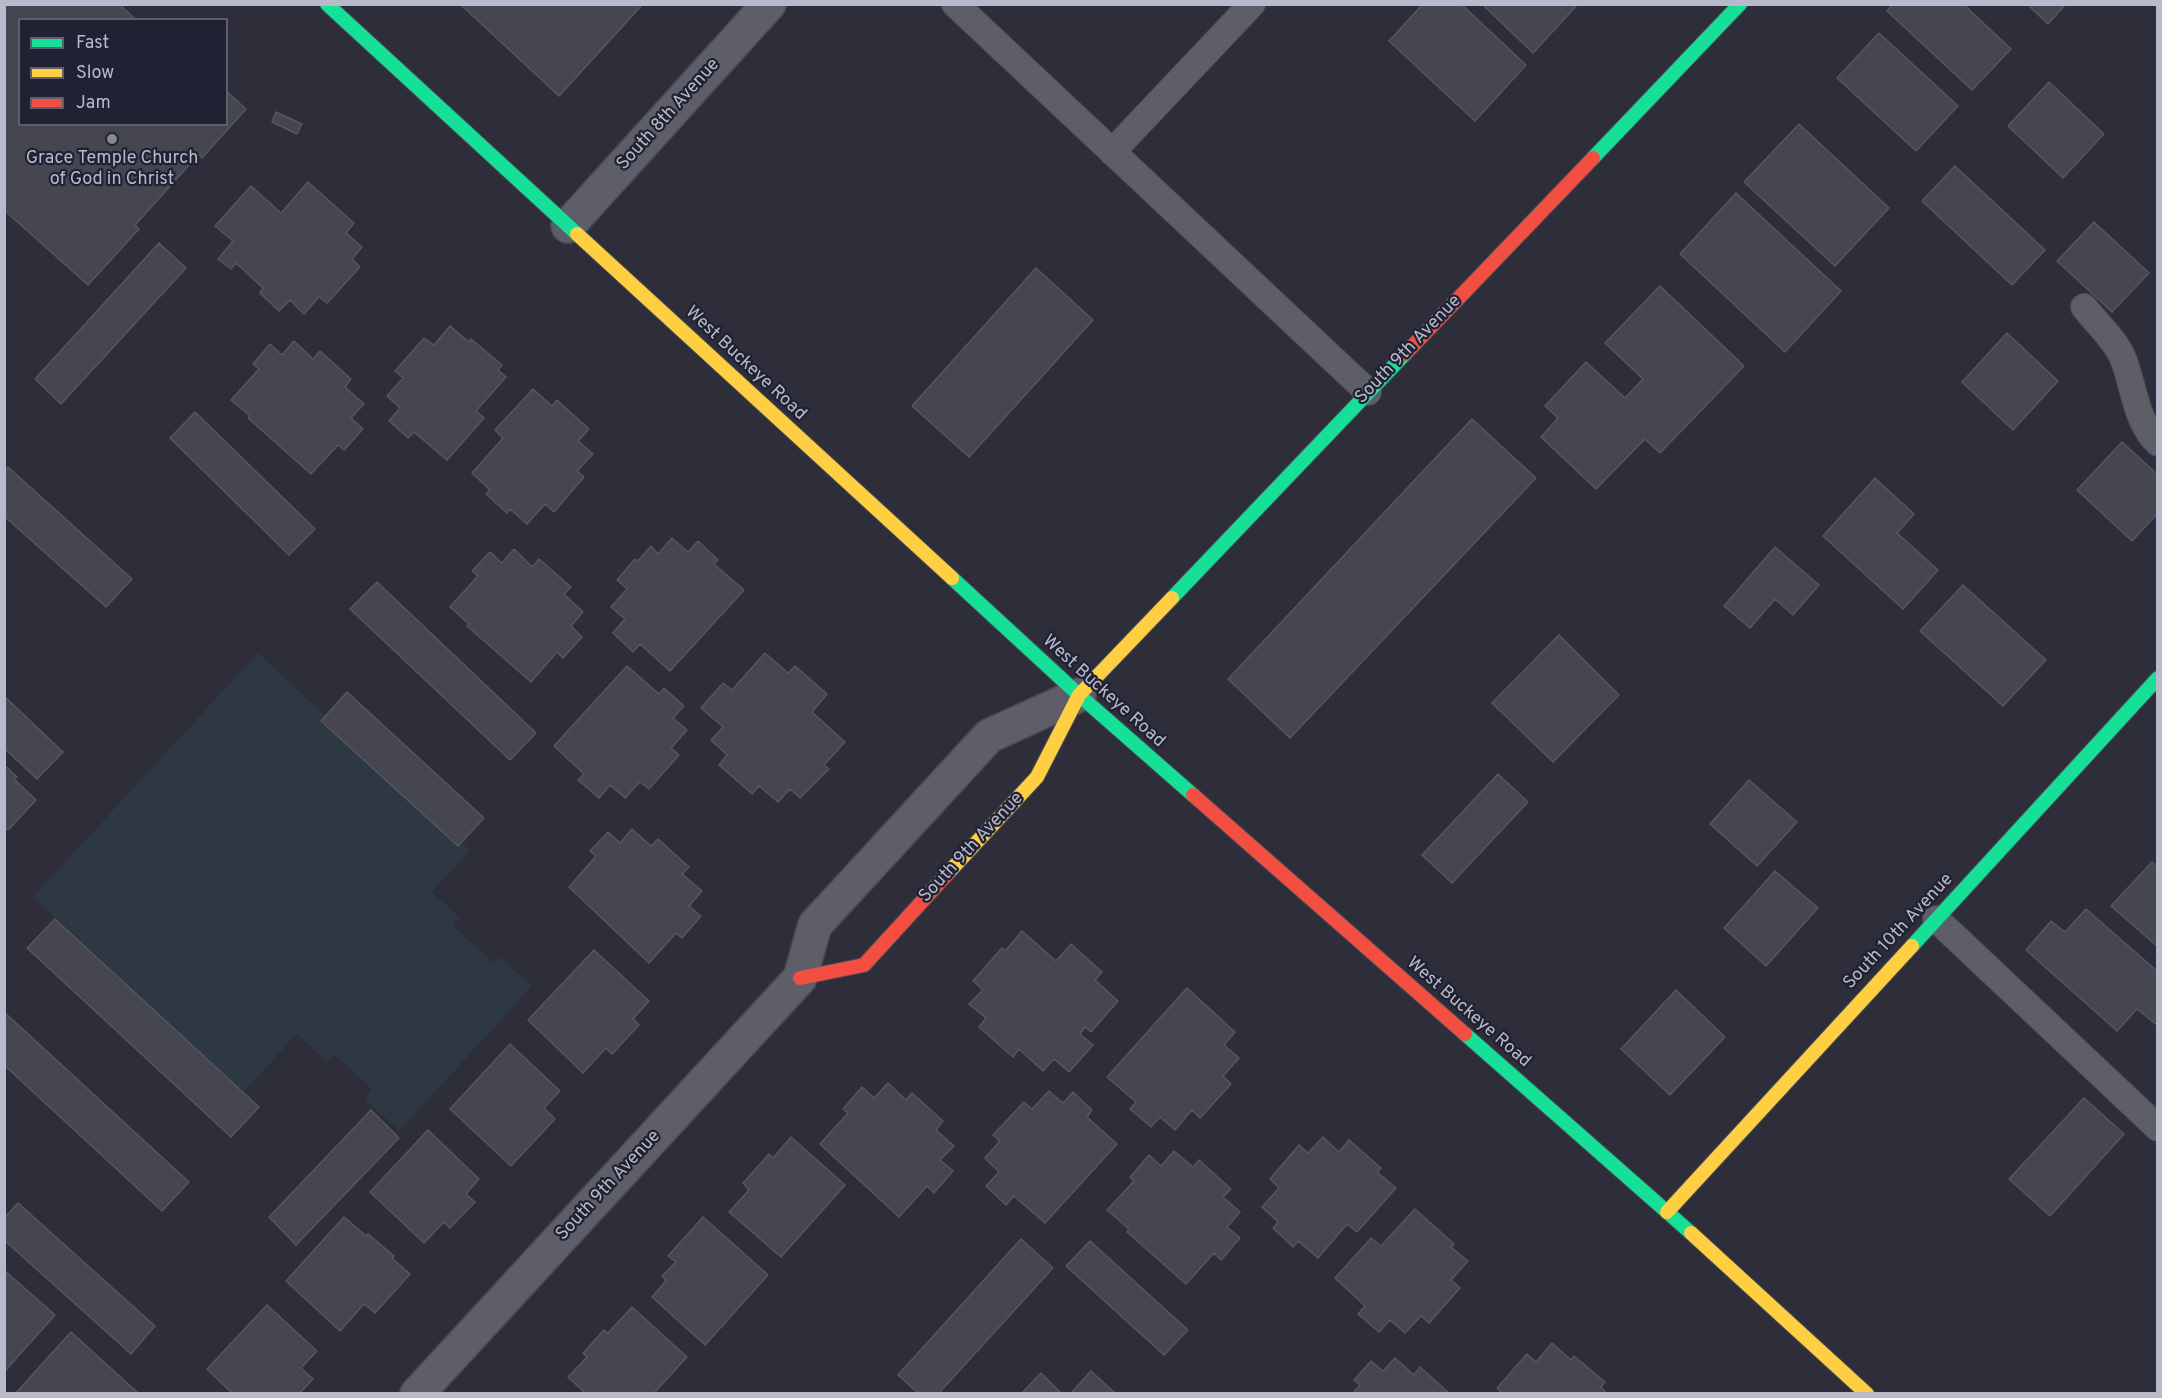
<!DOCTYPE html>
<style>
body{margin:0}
#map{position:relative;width:2162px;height:1398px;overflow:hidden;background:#2d2e39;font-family:Overpass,sans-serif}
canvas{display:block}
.frame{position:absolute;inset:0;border:6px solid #b8b9ca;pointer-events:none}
.legend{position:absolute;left:18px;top:18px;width:210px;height:108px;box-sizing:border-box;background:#202234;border:2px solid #5d5e70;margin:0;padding:8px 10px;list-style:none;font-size:18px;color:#b8b9ca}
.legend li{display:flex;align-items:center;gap:12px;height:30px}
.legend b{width:30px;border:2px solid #5d5e70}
</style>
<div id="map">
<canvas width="2162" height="1398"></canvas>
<div class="frame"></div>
<ul class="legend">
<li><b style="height:8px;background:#16e098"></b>Fast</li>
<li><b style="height:8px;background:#ffcf43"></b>Slow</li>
<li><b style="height:8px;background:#f24e42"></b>Jam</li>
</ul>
</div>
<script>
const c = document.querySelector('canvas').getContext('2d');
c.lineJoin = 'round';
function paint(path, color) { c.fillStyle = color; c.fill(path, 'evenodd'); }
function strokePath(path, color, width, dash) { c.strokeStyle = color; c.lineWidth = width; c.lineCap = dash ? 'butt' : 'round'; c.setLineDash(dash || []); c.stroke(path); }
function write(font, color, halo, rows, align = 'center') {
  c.font = font + ' Overpass,sans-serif'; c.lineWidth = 4.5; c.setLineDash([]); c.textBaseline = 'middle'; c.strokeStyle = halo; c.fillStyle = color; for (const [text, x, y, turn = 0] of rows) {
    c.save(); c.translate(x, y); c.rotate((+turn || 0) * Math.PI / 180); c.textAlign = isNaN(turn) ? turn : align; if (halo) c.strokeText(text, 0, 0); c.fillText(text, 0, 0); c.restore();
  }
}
paint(new Path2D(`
 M 258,653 L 470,850 L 432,892 L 460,918 L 453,925 L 493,963 L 499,957 L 532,986 L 399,1131 L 365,1099 L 372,1089 L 335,1055 L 327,1062 L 297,1034 L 243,1092 L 33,897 Z`), '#2d3842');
const building = new Path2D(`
 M 8,4 L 119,4 L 136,20 L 20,20 L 20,124 L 226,124 L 226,91 L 246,109 L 202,158 L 199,154 L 135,225 L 139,229 L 88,285 L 4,210 L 4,8 Z
 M 460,4 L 643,4 L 559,96 Z
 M 1423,4 L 1461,4 L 1526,65 L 1475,121 L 1389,41 Z
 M 1482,4 L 1578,4 L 1533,53 Z
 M 1893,4 L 1963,4 L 2011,49 L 1972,90 L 1887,11 Z
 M 2027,4 L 2066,4 L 2048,24 Z
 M 1879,33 L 1958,106 L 1916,151 L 1837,78 Z
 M 2049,82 L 2104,134 L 2063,178 L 2008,126 Z
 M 276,112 L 302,124 L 297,134 L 272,122 Z
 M 1799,124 L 1889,208 L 1835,266 L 1744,182 Z
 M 1955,166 L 2045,250 L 2012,285 L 1922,201 Z
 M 308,182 L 354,223 L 346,233 L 362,247 L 352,259 L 360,267 L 327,303 L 319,297 L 304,314 L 290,300 L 279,311 L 260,293 L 263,288 L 236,263 L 231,269 L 218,259 L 233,241 L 215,226 L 251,186 L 281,213 Z
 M 1736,193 L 1841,291 L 1785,352 L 1680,254 Z
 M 2094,222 L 2149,273 L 2112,312 L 2057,261 Z
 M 159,243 L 186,268 L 61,404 L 35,379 Z
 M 1036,268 L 1093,320 L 969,457 L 912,406 Z
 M 1660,286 L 1744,366 L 1660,453 L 1645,439 L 1596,489 L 1541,437 L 1558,418 L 1545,406 L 1586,362 L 1625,398 L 1643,379 L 1605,343 Z
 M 450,326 L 469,342 L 471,339 L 502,365 L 498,370 L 506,377 L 476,411 L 484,418 L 447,460 L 414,432 L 408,438 L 389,421 L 400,408 L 387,396 L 403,378 L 395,371 L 424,338 L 434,345 Z
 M 2007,333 L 2058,381 L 2013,430 L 1962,382 Z
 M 294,341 L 313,359 L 320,351 L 351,379 L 345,387 L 364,404 L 351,418 L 363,429 L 344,450 L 338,445 L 311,474 L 248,418 L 250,416 L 231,400 L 259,369 L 253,364 L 270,344 L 282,355 Z
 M 533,389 L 552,406 L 557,400 L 589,429 L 578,441 L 593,454 L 577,471 L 584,477 L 554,512 L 545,504 L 527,524 L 510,509 L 507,513 L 486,494 L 490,490 L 472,473 L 503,438 L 495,430 Z
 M 195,412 L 315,529 L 289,555 L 170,438 Z
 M 1472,419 L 1536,478 L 1290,738 L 1228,679 Z
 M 2122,442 L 2158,475 L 2158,513 L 2132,541 L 2077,490 Z
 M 8,467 L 132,579 L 106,607 L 4,516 L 4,472 Z
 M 1875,478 L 1914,514 L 1897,533 L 1938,570 L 1903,609 L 1823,536 Z
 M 672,538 L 688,552 L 698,541 L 718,560 L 714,564 L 744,590 L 670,671 L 640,644 L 633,652 L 613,633 L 625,619 L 611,607 L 627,589 L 617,580 L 635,559 L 638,561 L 651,546 L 658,554 Z
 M 1775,547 L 1819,585 L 1793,615 L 1775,599 L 1750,628 L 1724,606 Z
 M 514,549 L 532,567 L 539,559 L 571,587 L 564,594 L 583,612 L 571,626 L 582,637 L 563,658 L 557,652 L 531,682 L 467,626 L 469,624 L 450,607 L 478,576 L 472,571 L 490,552 L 502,563 Z
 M 377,582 L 536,733 L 510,760 L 350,609 Z
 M 1963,585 L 2046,660 L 2003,706 L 1920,631 Z
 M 1559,635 L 1619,695 L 1553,762 L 1492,703 Z
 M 765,653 L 788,673 L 795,666 L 827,694 L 812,712 L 845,742 L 824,765 L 829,769 L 800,798 L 790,789 L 778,802 L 759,786 L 752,794 L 719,765 L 727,755 L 711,740 L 723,727 L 701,708 L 723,683 L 732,690 Z
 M 627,666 L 659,694 L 664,688 L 684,706 L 673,718 L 687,730 L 671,748 L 679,755 L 649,789 L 640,782 L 625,798 L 610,785 L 599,798 L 578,780 L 584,774 L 554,746 Z
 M 347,692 L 484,818 L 458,846 L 321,721 Z
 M 4,696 L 63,752 L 37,779 L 4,748 Z
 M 4,765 L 17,777 L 14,779 L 36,800 L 9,829 L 8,828 L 4,832 Z
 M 1498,774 L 1528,802 L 1452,883 L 1422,855 Z
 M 1749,780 L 1797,822 L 1757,866 L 1710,824 Z
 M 632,829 L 651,846 L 658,839 L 689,867 L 682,874 L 702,891 L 689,906 L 701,916 L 682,938 L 676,933 L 649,963 L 569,887 L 596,856 L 590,851 L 608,832 L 620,843 Z
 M 2152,862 L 2158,867 L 2158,947 L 2111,906 Z
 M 1775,871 L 1818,908 L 1766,966 L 1724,928 Z
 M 2086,909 L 2158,972 L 2158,1026 L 2137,1009 L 2117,1031 L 2026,950 L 2051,921 L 2065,932 Z
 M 55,919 L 259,1107 L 231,1137 L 27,948 Z
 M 1022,931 L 1056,961 L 1071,944 L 1102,972 L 1095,980 L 1118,1001 L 1091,1032 L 1085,1027 L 1080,1034 L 1093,1045 L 1069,1072 L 1054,1059 L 1043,1071 L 1019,1049 L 1013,1057 L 979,1027 L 986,1018 L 969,1004 L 983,990 L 973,981 L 1002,948 L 1005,951 Z
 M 594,950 L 649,1001 L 633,1019 L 639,1025 L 612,1054 L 606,1048 L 583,1073 L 528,1020 Z
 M 1187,988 L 1235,1032 L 1224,1045 L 1239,1058 L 1223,1076 L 1231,1084 L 1200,1118 L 1192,1110 L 1175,1130 L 1160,1117 L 1151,1127 L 1130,1109 L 1136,1102 L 1107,1077 Z
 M 1676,990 L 1725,1037 L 1670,1095 L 1621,1049 Z
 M 4,1012 L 189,1182 L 162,1211 L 4,1065 Z
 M 510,1044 L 560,1091 L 544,1108 L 555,1119 L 511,1166 L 450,1109 Z
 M 888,1083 L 906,1100 L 912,1093 L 943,1121 L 936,1130 L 954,1146 L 940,1160 L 953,1171 L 934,1193 L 927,1186 L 899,1217 L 820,1144 L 848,1113 L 843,1109 L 862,1087 L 874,1098 Z
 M 1049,1091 L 1063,1103 L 1073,1092 L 1092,1110 L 1087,1117 L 1117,1144 L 1045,1223 L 1014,1196 L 1006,1205 L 986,1186 L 999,1172 L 985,1158 L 1000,1141 L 993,1135 L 1024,1102 L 1032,1109 Z
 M 2084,1098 L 2124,1134 L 2050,1216 L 2009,1179 Z
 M 371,1110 L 399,1138 L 296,1245 L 269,1217 Z
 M 428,1130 L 479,1179 L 466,1194 L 475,1202 L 450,1228 L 444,1222 L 424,1243 L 370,1192 Z
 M 791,1137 L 845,1185 L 781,1257 L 729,1212 L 749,1190 L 743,1183 L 769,1154 L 773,1158 Z
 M 1323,1137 L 1339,1152 L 1349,1140 L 1381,1168 L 1377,1172 L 1396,1188 L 1357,1232 L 1347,1224 L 1318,1258 L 1298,1241 L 1293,1247 L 1273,1228 L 1278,1222 L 1262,1207 L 1279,1188 L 1270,1179 L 1299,1145 L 1308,1153 Z
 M 1174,1151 L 1193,1167 L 1199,1160 L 1231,1189 L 1223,1197 L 1240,1212 L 1227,1227 L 1240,1238 L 1221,1260 L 1214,1253 L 1186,1284 L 1127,1232 L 1129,1229 L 1107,1210 L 1134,1181 L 1130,1177 L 1149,1155 L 1161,1166 Z
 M 18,1203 L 155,1326 L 131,1354 L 4,1240 L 4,1218 Z
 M 1415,1209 L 1454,1244 L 1451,1247 L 1468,1261 L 1451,1280 L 1460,1288 L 1429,1323 L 1421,1316 L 1405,1333 L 1390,1320 L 1379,1332 L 1358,1314 L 1365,1306 L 1335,1278 L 1371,1238 L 1381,1246 Z
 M 344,1217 L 366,1236 L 368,1234 L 394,1256 L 392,1258 L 410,1274 L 375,1313 L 364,1304 L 340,1331 L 286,1281 Z
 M 703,1217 L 768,1275 L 705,1345 L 652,1297 L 666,1281 L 662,1276 L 676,1262 L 668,1256 Z
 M 1021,1239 L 1053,1268 L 938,1394 L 919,1394 L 898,1375 Z
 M 1090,1241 L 1188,1330 L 1164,1355 L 1066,1266 Z
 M 4,1270 L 55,1315 L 5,1371 L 4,1371 Z
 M 267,1305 L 317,1351 L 301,1368 L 313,1379 L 299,1394 L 233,1394 L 207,1369 Z
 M 632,1307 L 687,1357 L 653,1394 L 586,1394 L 568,1377 L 587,1357 L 583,1353 L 604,1330 L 608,1333 Z
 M 71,1332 L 137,1392 L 135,1394 L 15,1394 Z
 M 1552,1343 L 1571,1360 L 1574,1356 L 1605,1382 L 1601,1387 L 1607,1394 L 1503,1394 L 1497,1388 L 1527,1354 L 1536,1362 Z
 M 1395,1358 L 1414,1375 L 1420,1367 L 1450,1394 L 1352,1394 L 1360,1385 L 1354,1380 L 1371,1361 L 1383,1371 Z
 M 1091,1371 L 1116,1394 L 1070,1394 Z
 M 1041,1373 L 1062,1394 L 1021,1394 Z`);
paint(building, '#45464f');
strokePath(building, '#555661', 1.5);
const lane = new Path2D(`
 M 955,4 L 1368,392
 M 1112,152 L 1252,4
 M 2084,307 C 2095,321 2115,340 2122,356 C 2134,383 2135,422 2158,443
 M 1936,919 L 2158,1128`);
const street = new Path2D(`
 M 568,226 L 769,4
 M 417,1394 L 800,978 L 815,925 L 989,736 L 1079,695`);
const fast = new Path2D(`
 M 327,4 L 577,234
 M 1593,158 L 1740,4
 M 952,578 L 1079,695 L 1193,795
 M 1172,598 L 1405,354
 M 1912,946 L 2158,678
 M 1465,1034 L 1691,1233`);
const slow = new Path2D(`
 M 577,234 L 952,578
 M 949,872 L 1037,777 L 1079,695 L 1172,598
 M 1667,1212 L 1912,946
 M 1691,1233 L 1867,1394`);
const jam = new Path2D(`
 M 1405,354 L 1593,158
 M 1193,795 L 1465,1034
 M 800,978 L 864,965 L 949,872`);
strokePath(lane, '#494a52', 28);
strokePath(street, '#494a52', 36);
strokePath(fast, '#494a52', 16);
strokePath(slow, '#494a52', 16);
strokePath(jam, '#494a52', 16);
strokePath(lane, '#5d5e68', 26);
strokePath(street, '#5d5e68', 33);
strokePath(fast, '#16e098', 14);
strokePath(slow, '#ffcf43', 14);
strokePath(jam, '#f24e42', 14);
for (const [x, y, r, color] of [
 [112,139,6,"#878897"]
]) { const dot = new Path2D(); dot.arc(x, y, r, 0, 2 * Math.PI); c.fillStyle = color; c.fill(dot); strokePath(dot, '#202234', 2); }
write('18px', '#b8b9ca', '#202234', [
 ["South 8th Avenue",669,115,-48],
 ["South 9th Avenue",1409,350,-46],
 ["West Buckeye Road",745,364,43],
 ["West Buckeye Road",1103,692,42],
 ["South 9th Avenue",972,848,-47],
 ["South 10th Avenue",1899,932,-47],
 ["West Buckeye Road",1468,1013,41],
 ["South 9th Avenue",609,1186,-47]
]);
write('18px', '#b8b9ca', '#202234', [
 ["Grace Temple Church",112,159],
 ["of God in Christ",112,180]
]);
</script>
